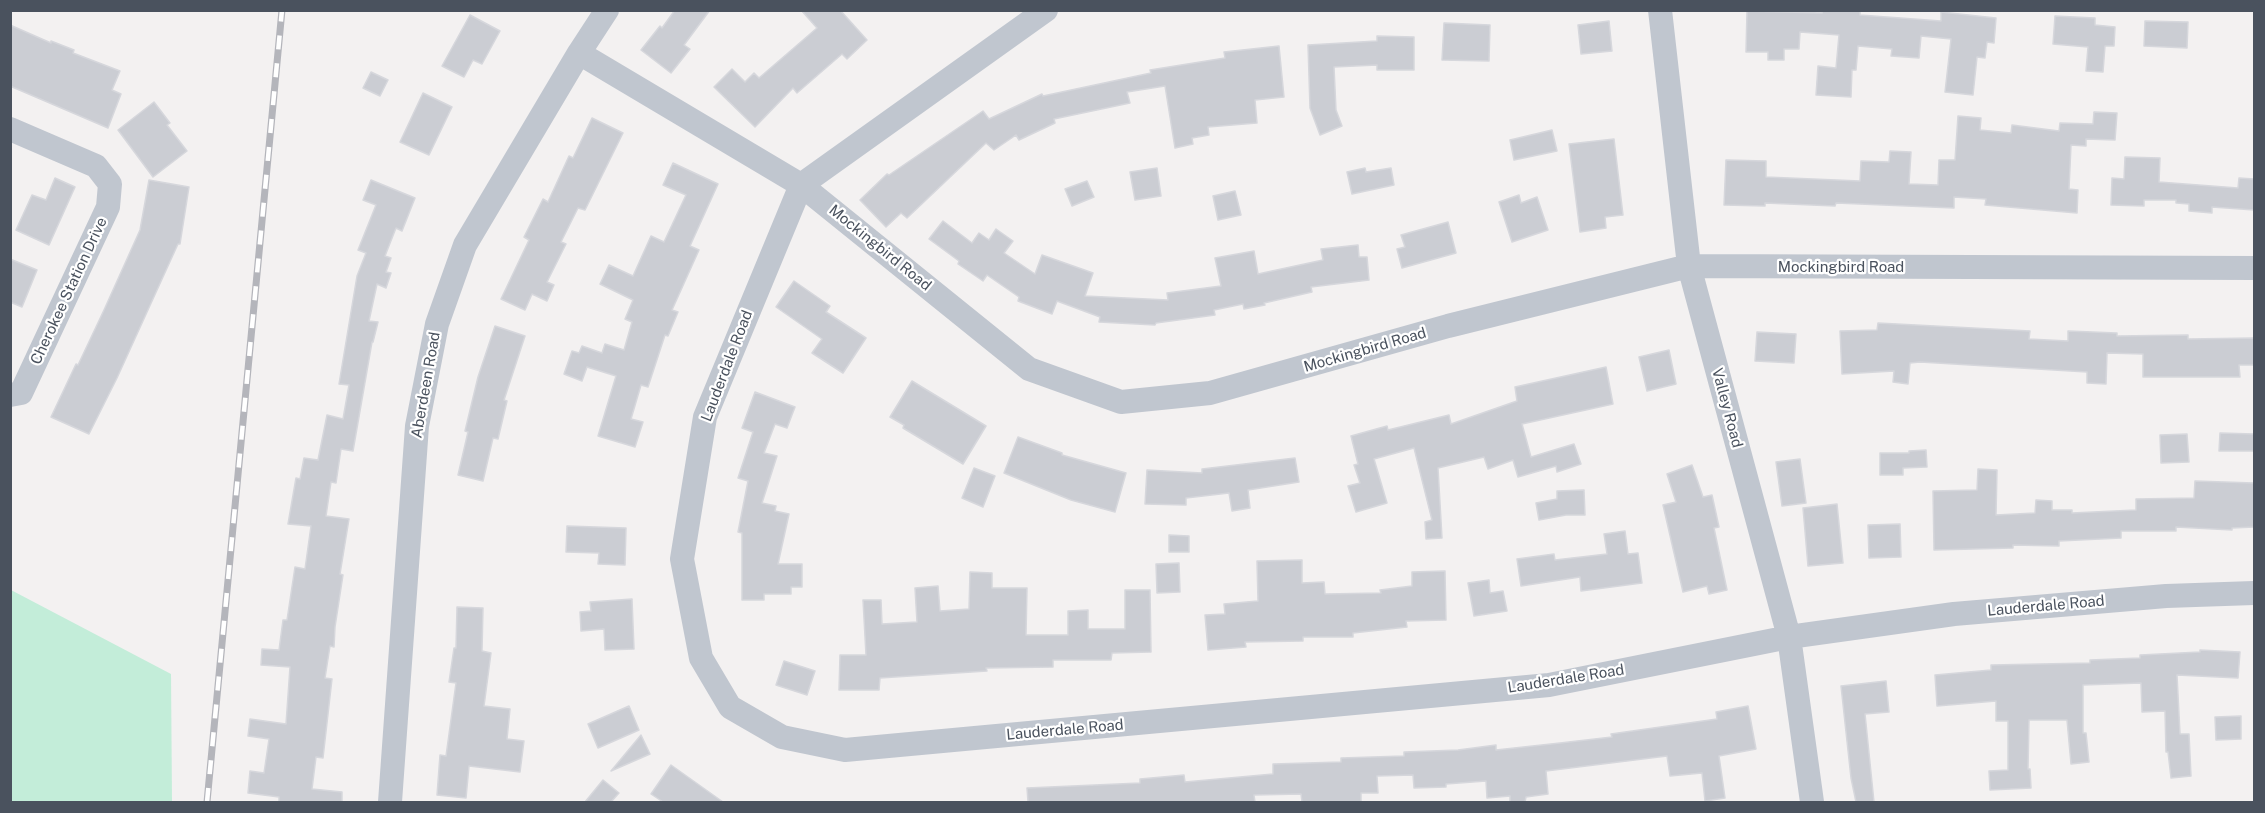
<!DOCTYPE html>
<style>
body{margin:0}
#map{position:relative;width:2265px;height:813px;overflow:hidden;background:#f3f1f1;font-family:"Public Sans",sans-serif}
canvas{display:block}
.frame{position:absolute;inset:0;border:12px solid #4a525e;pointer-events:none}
</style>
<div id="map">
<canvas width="2265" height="813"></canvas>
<div class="frame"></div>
</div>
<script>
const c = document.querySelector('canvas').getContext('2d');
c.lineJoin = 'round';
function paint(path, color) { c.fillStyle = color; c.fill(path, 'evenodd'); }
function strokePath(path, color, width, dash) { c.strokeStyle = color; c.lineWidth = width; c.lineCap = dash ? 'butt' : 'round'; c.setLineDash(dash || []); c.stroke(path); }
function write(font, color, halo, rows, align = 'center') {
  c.font = font + ' "Public Sans",sans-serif'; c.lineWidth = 4.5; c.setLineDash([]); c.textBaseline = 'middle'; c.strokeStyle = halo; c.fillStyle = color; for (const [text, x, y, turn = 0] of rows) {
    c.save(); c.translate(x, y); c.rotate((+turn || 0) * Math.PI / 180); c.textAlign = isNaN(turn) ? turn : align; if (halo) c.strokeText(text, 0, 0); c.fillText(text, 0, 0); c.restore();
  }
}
paint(new Path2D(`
 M 11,590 L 171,674 L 172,802 L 11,802 Z`), '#c3edd9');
const building = new Path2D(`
 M 675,10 L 710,10 L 684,45 L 690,49 L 671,73 L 641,50 L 660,26 L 662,28 Z
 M 801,10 L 840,10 L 867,40 L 847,59 L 842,54 L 797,93 L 793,88 L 755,127 L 714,87 L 732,69 L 745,82 L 754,73 L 759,78 L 817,28 Z
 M 1823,10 L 1860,10 L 1860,15 L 1941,21 L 1941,12 L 1996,18 L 1994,43 L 1987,42 L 1985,58 L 1977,57 L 1973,95 L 1945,92 L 1951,39 L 1921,36 L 1919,58 L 1891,56 L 1892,49 L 1858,46 L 1856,70 L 1852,70 L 1851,97 L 1816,95 L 1818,66 L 1836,68 L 1839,35 L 1800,32 L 1799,49 L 1784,49 L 1784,60 L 1768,60 L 1768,52 L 1746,52 L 1747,11 L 1822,13 Z
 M 470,15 L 500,31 L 482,64 L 473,60 L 464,77 L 442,66 Z
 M 2055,16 L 2095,18 L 2095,25 L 2115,27 L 2114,46 L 2105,46 L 2103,72 L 2086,71 L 2088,47 L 2053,44 Z
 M 1609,21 L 1612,51 L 1581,54 L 1578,25 Z
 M 2145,21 L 2188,22 L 2187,48 L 2144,46 Z
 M 1444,23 L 1490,25 L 1489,61 L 1442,60 Z
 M 10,25 L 51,43 L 51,41 L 74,50 L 73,53 L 120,71 L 112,90 L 121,94 L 108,128 L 10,86 Z
 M 1377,36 L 1414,37 L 1414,70 L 1377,70 L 1377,65 L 1334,67 L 1336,110 L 1342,126 L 1320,135 L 1310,108 L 1308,45 L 1377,41 Z
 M 1279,46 L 1284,97 L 1255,100 L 1257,123 L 1208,127 L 1209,135 L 1192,138 L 1193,144 L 1175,148 L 1165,86 L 1127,92 L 1130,103 L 1054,119 L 1055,123 L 1019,140 L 1016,135 L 994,150 L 986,143 L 907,218 L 901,213 L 886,227 L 860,200 L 887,174 L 889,175 L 983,111 L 989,119 L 1042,94 L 1043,96 L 1151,73 L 1150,70 L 1225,58 L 1224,52 Z
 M 371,72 L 388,80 L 380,96 L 363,88 Z
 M 423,93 L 452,107 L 429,155 L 400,142 Z
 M 154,102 L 170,123 L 167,125 L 187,151 L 153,177 L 118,130 Z
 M 2094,112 L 2117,113 L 2115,140 L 2086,139 L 2086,146 L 2071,145 L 2069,189 L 2078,190 L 2077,213 L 1985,205 L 1986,199 L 1954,197 L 1954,208 L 1836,203 L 1835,206 L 1765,203 L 1765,206 L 1724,205 L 1726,160 L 1766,161 L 1766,177 L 1860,181 L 1861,161 L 1889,162 L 1890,151 L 1911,152 L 1909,184 L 1938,185 L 1939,160 L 1955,160 L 1958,116 L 1981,118 L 1980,130 L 2011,133 L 2012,125 L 2059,131 L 2060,123 L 2093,124 Z
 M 592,118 L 623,133 L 585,210 L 578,208 L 561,242 L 566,244 L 547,282 L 554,285 L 547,301 L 532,294 L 525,310 L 501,299 L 529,240 L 524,237 L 543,199 L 548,202 L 569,156 L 573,158 Z
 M 1552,130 L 1557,151 L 1514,160 L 1510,140 Z
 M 1614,139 L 1623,215 L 1605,217 L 1606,228 L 1580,232 L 1569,144 Z
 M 2125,157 L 2160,158 L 2159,182 L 2238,188 L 2239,178 L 2254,179 L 2254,210 L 2212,207 L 2212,213 L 2189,211 L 2189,204 L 2176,203 L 2176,200 L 2144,200 L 2144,206 L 2111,205 L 2112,178 L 2124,179 Z
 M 673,163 L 718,184 L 690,246 L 699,250 L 672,310 L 678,312 L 668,336 L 665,335 L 648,387 L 641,385 L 631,419 L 643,422 L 635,447 L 598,436 L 616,376 L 587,367 L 582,381 L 564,374 L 572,351 L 579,353 L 582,346 L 602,353 L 605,344 L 624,350 L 632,322 L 625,319 L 633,300 L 600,284 L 609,265 L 633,276 L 651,236 L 664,242 L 686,195 L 663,185 Z
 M 1157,168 L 1161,196 L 1135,200 L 1130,172 Z
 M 1365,168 L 1366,172 L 1391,168 L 1394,185 L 1352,194 L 1347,172 Z
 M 55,178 L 75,187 L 49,245 L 16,230 L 32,195 L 46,200 Z
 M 149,180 L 189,187 L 180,244 L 178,244 L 117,378 L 89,434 L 51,417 L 76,364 L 78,365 L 104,310 L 140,230 Z
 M 371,180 L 415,198 L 402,231 L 396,228 L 385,256 L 391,258 L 386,272 L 391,273 L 386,288 L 377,284 L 369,321 L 378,322 L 373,342 L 372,342 L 353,451 L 341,449 L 336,483 L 331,482 L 326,516 L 349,519 L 340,574 L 343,575 L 335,627 L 334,647 L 330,646 L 325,678 L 332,679 L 323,758 L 316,757 L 312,789 L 342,792 L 342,802 L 279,802 L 279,797 L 248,793 L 250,771 L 264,773 L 269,739 L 248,736 L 250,719 L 286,724 L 290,667 L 261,665 L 262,649 L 279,650 L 283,620 L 287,620 L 295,567 L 305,569 L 311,526 L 288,524 L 296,478 L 300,479 L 304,458 L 318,460 L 327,415 L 343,419 L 349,385 L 339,384 L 357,276 L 366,253 L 358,250 L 376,205 L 363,200 Z
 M 1087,181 L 1094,197 L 1072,206 L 1065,189 Z
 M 1235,191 L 1241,215 L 1218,220 L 1213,196 Z
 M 1519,195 L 1521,203 L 1537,197 L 1548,230 L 1512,242 L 1499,202 Z
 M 943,221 L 972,243 L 979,233 L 989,240 L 996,229 L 1013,241 L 1004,253 L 1035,274 L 1042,255 L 1093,273 L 1085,296 L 1168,300 L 1167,293 L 1221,286 L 1215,258 L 1254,251 L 1258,274 L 1323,260 L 1321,249 L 1358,245 L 1359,257 L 1367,257 L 1369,280 L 1311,287 L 1312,292 L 1264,303 L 1265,305 L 1244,309 L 1243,304 L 1214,310 L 1215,315 L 1156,323 L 1155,325 L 1099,322 L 1100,317 L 1057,301 L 1052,314 L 1018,301 L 1019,297 L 987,275 L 983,281 L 958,264 L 959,261 L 929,239 Z
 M 1448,222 L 1456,253 L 1402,268 L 1397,249 L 1405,247 L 1401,235 Z
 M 10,259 L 37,270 L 22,307 L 10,302 Z
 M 794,281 L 830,306 L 826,312 L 866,338 L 843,373 L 812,353 L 822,339 L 776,307 Z
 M 1878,323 L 2030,331 L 2029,339 L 2068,341 L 2068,331 L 2117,333 L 2117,336 L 2188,335 L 2188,339 L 2254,338 L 2254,365 L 2239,365 L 2240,377 L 2143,377 L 2143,354 L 2107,353 L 2106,384 L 2087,383 L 2087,372 L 1920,362 L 1910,363 L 1908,384 L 1893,382 L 1894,371 L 1842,374 L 1840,331 L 1877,330 Z
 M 495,326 L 525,336 L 504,400 L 507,401 L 498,439 L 493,438 L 483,481 L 458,475 L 468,432 L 465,431 L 478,377 Z
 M 1757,332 L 1796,334 L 1794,363 L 1755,361 Z
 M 1669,350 L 1676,384 L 1647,391 L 1639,357 Z
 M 1606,367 L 1613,404 L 1522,424 L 1531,457 L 1574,444 L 1581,464 L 1557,472 L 1556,466 L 1518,477 L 1513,460 L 1488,469 L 1484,457 L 1438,468 L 1442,538 L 1426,539 L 1425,522 L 1432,520 L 1414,448 L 1374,459 L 1387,503 L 1356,512 L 1348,486 L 1360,483 L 1354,465 L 1358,464 L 1351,436 L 1387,426 L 1388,430 L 1449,415 L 1451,424 L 1517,401 L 1515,387 Z
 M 912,381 L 986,426 L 963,464 L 903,428 L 904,425 L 890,417 Z
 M 755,392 L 795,407 L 787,428 L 775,424 L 764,453 L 777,456 L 762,503 L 776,506 L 775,511 L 789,514 L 778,564 L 802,564 L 802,587 L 791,587 L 791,594 L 764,594 L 764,600 L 742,600 L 742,533 L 738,532 L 748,481 L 738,478 L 753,432 L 742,428 Z
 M 2220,433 L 2254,434 L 2254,451 L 2219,451 Z
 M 2187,434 L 2189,462 L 2161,463 L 2160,435 Z
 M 1018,437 L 1062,453 L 1062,455 L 1126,473 L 1115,512 L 1071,500 L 1004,473 Z
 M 1926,450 L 1927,467 L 1903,468 L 1903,475 L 1880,475 L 1880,453 L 1909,453 L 1909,451 Z
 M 1295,458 L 1299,482 L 1248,490 L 1250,508 L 1232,511 L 1229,493 L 1186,498 L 1186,505 L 1145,504 L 1147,470 L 1202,473 L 1202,469 Z
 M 1800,459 L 1806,503 L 1782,506 L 1776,462 Z
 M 1692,465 L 1703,497 L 1712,495 L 1719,527 L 1714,528 L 1727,590 L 1709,594 L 1707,586 L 1683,592 L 1663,505 L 1676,502 L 1667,474 Z
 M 974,468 L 995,476 L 983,507 L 962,498 Z
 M 1978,469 L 1997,470 L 1996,515 L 2035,513 L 2036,500 L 2052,501 L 2052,510 L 2072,510 L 2072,513 L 2136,510 L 2136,499 L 2194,498 L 2195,481 L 2254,483 L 2254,527 L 2232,528 L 2232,530 L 2176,527 L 2176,531 L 2121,531 L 2121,538 L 2059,541 L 2059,546 L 2013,545 L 2013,548 L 1934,550 L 1933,491 L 1977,490 Z
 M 1584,490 L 1585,515 L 1566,515 L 1539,520 L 1536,503 L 1557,499 L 1557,491 Z
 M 1837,504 L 1843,563 L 1808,566 L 1803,508 Z
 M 1900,524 L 1901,557 L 1869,558 L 1868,525 Z
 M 567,526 L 626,528 L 625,565 L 598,564 L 599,553 L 566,552 Z
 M 1625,531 L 1628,554 L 1638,553 L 1642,583 L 1581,591 L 1580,577 L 1521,586 L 1517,559 L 1554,554 L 1555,560 L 1607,554 L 1604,534 Z
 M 1169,535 L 1189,536 L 1189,552 L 1169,552 Z
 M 1302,560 L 1302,583 L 1324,582 L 1325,594 L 1381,593 L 1380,590 L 1412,586 L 1412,572 L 1445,571 L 1446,620 L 1406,621 L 1407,627 L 1353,633 L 1353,637 L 1303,637 L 1303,641 L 1245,642 L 1246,647 L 1208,650 L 1205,615 L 1225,614 L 1224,604 L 1258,601 L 1257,561 Z
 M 1179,563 L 1180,592 L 1157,593 L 1156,564 Z
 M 970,572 L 992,573 L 992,588 L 1027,588 L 1026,635 L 1068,635 L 1068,611 L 1088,610 L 1088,629 L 1125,629 L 1125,590 L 1150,590 L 1151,652 L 1112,653 L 1111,660 L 1053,660 L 1053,667 L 986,668 L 987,671 L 880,678 L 879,690 L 839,690 L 840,655 L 866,655 L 863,600 L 881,600 L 882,624 L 917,622 L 915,588 L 938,586 L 940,611 L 969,609 Z
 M 1489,580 L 1490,593 L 1503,591 L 1507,611 L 1474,616 L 1468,583 Z
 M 632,599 L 634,649 L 605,650 L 604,629 L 581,631 L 580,612 L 591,611 L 590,602 Z
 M 457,607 L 483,608 L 482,651 L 491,653 L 484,706 L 510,709 L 507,739 L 524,741 L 520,772 L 469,766 L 466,798 L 437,795 L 440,755 L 446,756 L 456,683 L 449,682 L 454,648 L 456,648 Z
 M 2200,650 L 2240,652 L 2238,678 L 2177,675 L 2180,734 L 2189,734 L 2191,776 L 2171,778 L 2168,752 L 2166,752 L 2165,711 L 2142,712 L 2141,683 L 2083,685 L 2083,733 L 2086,733 L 2089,762 L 2071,764 L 2067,720 L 2029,720 L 2028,769 L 2030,769 L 2031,788 L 1990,790 L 1989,771 L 2008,770 L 2008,721 L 1996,721 L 1996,701 L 1937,706 L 1935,675 L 1991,670 L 1991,665 L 2090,663 L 2090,660 L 2140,658 L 2140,655 L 2200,652 Z
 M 784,661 L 815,671 L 807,695 L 776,685 Z
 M 1886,681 L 1889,712 L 1865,714 L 1874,802 L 1856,802 L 1851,778 L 1841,686 Z
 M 629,706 L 639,730 L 598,748 L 588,724 Z
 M 1748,706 L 1756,749 L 1719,756 L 1725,798 L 1705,801 L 1702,773 L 1670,776 L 1667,756 L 1546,771 L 1548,794 L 1526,797 L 1525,802 L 1510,802 L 1510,796 L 1487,798 L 1486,781 L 1446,784 L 1446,787 L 1414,788 L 1413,775 L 1377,776 L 1378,793 L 1361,793 L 1361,802 L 1302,802 L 1301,794 L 1254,795 L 1255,802 L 1028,802 L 1027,788 L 1140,783 L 1140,779 L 1184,775 L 1185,782 L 1273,774 L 1273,764 L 1341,762 L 1341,758 L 1404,756 L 1404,752 L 1458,750 L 1496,745 L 1496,750 L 1560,743 L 1612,737 L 1611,734 L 1717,719 L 1716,712 Z
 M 2241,716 L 2241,739 L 2216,740 L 2215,717 Z
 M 641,735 L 650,754 L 611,771 Z
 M 671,765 L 723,802 L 663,802 L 651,794 Z
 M 603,780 L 619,793 L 611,802 L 585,802 Z`);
paint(building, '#cbcdd3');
strokePath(building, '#d6d7dc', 1.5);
strokePath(new Path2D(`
 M 1046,10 L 801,185 L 705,417 L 682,559 L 701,658 L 730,707 L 782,737 L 845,750 L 1549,685 L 1789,637 L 1954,614 L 2166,596 L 2254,593
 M 1660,10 L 1689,266 L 1789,637 L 1812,802
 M 579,53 L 801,185 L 1029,369 L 1121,402 L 1210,393 L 1448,326 L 1689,266 L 2254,268
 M 10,129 L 96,166 L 110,184 L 108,207 L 21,393 L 10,395
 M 390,802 L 417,426 L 437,324 L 465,245 L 579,53 L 607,10`), '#c0c6cf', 24);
const rail = new Path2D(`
 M 207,802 L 282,10`);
strokePath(rail, '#b4b5bb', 7);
strokePath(rail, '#fff', 4.5, [14]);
write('15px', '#4a525e', '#fff', [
 ["Mockingbird Road",880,248,39],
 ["Mockingbird Road",1841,267],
 ["Cherokee Station Drive",69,291,-65],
 ["Mockingbird Road",1365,350,-16],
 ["Lauderdale Road",727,366,-69],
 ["Aberdeen Road",426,385,-80],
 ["Valley Road",1727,408,75],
 ["Lauderdale Road",2046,606,-5],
 ["Lauderdale Road",1566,679,-9],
 ["Lauderdale Road",1065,730,-5]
]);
</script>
